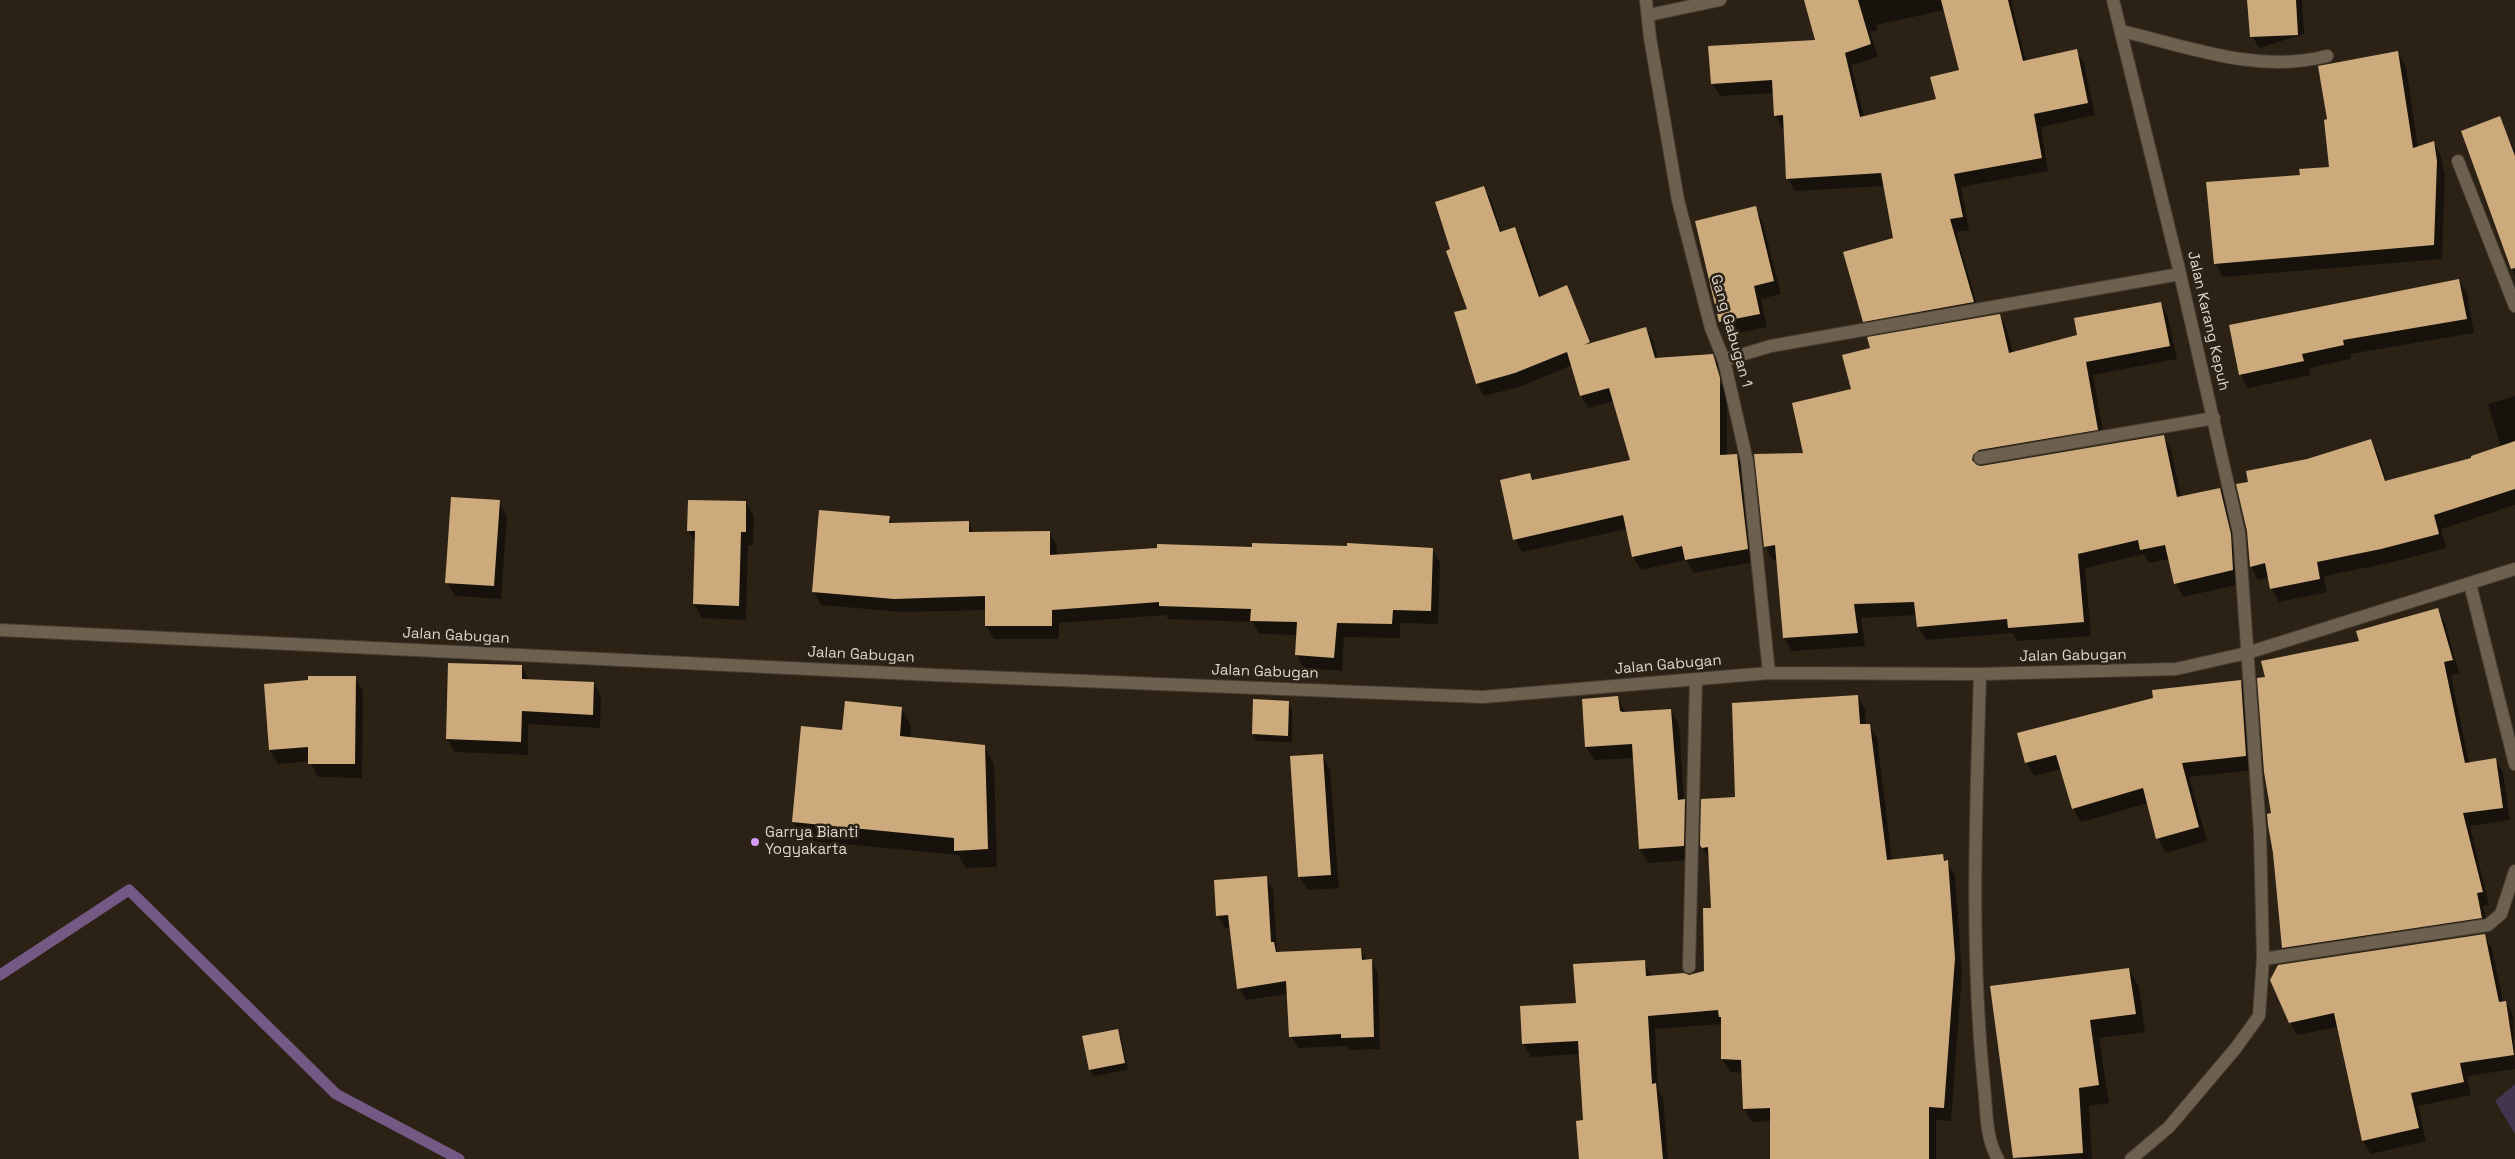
<!DOCTYPE html>
<style>
body{margin:0}
canvas{display:block;background:#2b2215}
</style>
<canvas width="2515" height="1159"></canvas>
<script>
const c = document.querySelector('canvas').getContext('2d');
c.lineJoin = 'round';
function paint(path, color) { c.fillStyle = color; c.fill(path, 'evenodd'); }
function strokePath(path, color, width, dash) { c.strokeStyle = color; c.lineWidth = width; c.lineCap = dash ? 'butt' : 'round'; c.setLineDash(dash || []); c.stroke(path); }
function write(font, color, halo, rows, align = 'center') {
  c.font = font + ' "Space Grotesk",sans-serif'; c.lineWidth = 5; c.setLineDash([]); c.textBaseline = 'middle'; c.strokeStyle = halo; c.fillStyle = color; for (const [text, x, y, turn = 0] of rows) {
    c.save(); c.translate(x, y); c.rotate((+turn || 0) * Math.PI / 180); c.textAlign = isNaN(turn) ? turn : align; if (halo) c.strokeText(text, 0, 0); c.fillText(text, 0, 0); c.restore();
  }
}
paint(new Path2D(`
 M 2515,1084 L 2515,1134 L 2495,1101 Z`), '#45344f');
paint(new Path2D(`
 M 1805,0 L 2015,0 L 2011,1 L 2026,61 L 2076,51 L 2084,63 L 2095,115 L 2041,127 L 2048,171 L 1961,187 L 1969,230 L 1956,232 L 1980,315 L 1871,334 L 1864,321 L 1895,239 L 1884,186 L 1795,191 L 1788,179 L 1785,128 L 1782,128 L 1775,115 L 1774,93 L 1720,96 L 1712,83 L 1817,41 ZM 1945,10 L 1960,71 L 1937,100 L 1864,117 L 1851,65 L 1878,57 L 1870,32 L 1877,30 L 1876,25 Z
 M 2248,0 L 2302,0 L 2304,34 L 2259,48 L 2251,34 Z
 M 2398,53 L 2406,67 L 2418,148 L 2433,142 L 2441,156 L 2445,176 L 2442,259 L 2223,277 L 2215,263 L 2301,177 L 2330,168 Z
 M 2499,118 L 2515,152 L 2515,276 L 2463,131 Z
 M 1484,187 L 1491,200 L 1502,233 L 1514,229 L 1522,241 L 1541,298 L 1567,287 L 1592,344 L 1646,328 L 1653,341 L 1658,359 L 1712,356 L 1720,368 L 1727,392 L 1727,456 L 1736,455 L 1744,468 L 1755,562 L 1693,573 L 1686,560 L 1641,570 L 1633,557 L 1627,529 L 1522,552 L 1515,539 L 1530,475 L 1534,481 L 1631,461 L 1614,401 L 1588,408 L 1581,396 L 1572,365 L 1522,386 L 1484,396 L 1477,384 L 1468,309 L 1452,250 ZM 1715,367 L 1718,367 L 1723,384 L 1720,385 Z
 M 1755,207 L 1762,220 L 1781,294 L 1761,299 L 1767,327 L 1728,335 L 1720,322 Z
 M 2459,280 L 2467,294 L 2474,333 L 2350,354 L 2351,359 L 2309,368 L 2311,375 L 2248,388 L 2240,374 Z
 M 2161,303 L 2168,317 L 2177,359 L 2093,375 L 2105,443 L 1986,463 L 1981,467 L 2163,436 L 2171,450 L 2181,497 L 2220,489 L 2228,503 L 2238,549 L 2240,584 L 2183,597 L 2176,583 L 2170,559 L 2149,563 L 2144,554 L 2085,568 L 2091,636 L 2017,641 L 2012,633 L 1926,640 L 1918,627 L 1917,615 L 1861,618 L 1865,646 L 1792,651 L 1784,638 L 1778,559 L 1773,560 L 1765,546 L 1805,454 L 1852,390 L 2000,315 L 2007,329 L 2013,353 L 2079,336 Z
 M 2515,396 L 2515,505 L 2441,529 L 2446,548 L 2389,563 L 2324,576 L 2327,592 L 2279,602 L 2271,588 L 2269,577 L 2258,580 L 2251,566 L 2249,483 L 2307,460 L 2370,440 L 2378,454 L 2387,482 L 2473,459 L 2501,447 L 2488,404 Z
 M 499,502 L 507,516 L 501,599 L 455,596 L 447,582 Z
 M 746,502 L 754,516 L 753,545 L 748,545 L 746,620 L 702,618 L 694,604 L 695,543 L 688,530 Z
 M 889,517 L 893,525 L 968,522 L 974,533 L 1049,532 L 1057,546 L 1057,556 L 1253,548 L 1432,549 L 1440,563 L 1438,624 L 1400,623 L 1400,638 L 1344,637 L 1342,671 L 1304,668 L 1296,654 L 1298,635 L 1259,634 L 1253,622 L 1168,619 L 1166,615 L 1059,623 L 1059,639 L 994,639 L 986,626 L 986,610 L 902,612 L 821,605 L 814,592 Z
 M 2438,610 L 2445,623 L 2459,673 L 2451,675 L 2469,763 L 2495,759 L 2503,772 L 2510,820 L 2470,826 L 2489,905 L 2483,906 L 2488,931 L 2291,961 L 2283,948 L 2272,814 L 2266,678 Z
 M 449,664 L 522,667 L 529,680 L 594,683 L 601,697 L 600,728 L 528,724 L 528,755 L 455,752 L 447,739 Z
 M 355,677 L 363,691 L 362,778 L 318,777 L 310,761 L 278,764 L 270,750 L 265,685 Z
 M 2241,681 L 2249,695 L 2254,770 L 2189,777 L 2207,841 L 2166,853 L 2158,839 L 2148,803 L 2081,822 L 2073,808 L 2061,769 L 2034,776 L 2026,762 Z
 M 1858,696 L 1865,709 L 1866,725 L 1869,725 L 1877,738 L 1892,860 L 1942,855 L 1955,875 L 1962,973 L 1951,1121 L 1936,1120 L 1936,1159 L 1771,1159 L 1771,1121 L 1752,1122 L 1744,1109 L 1743,1073 L 1730,1072 L 1722,1059 L 1722,1024 L 1655,1029 L 1658,1091 L 1663,1098 L 1668,1159 L 1581,1159 L 1584,1121 L 1580,1054 L 1531,1057 L 1524,1044 L 1577,1004 L 1644,962 L 1652,977 L 1689,976 L 1705,972 L 1712,910 L 1709,859 L 1701,845 L 1736,798 Z
 M 1618,698 L 1626,713 L 1671,711 L 1679,725 L 1684,801 L 1692,814 L 1691,860 L 1648,863 L 1640,849 L 1634,758 L 1594,760 L 1586,746 Z
 M 1254,701 L 1288,702 L 1292,709 L 1292,742 L 1257,741 L 1253,734 Z
 M 901,708 L 911,726 L 910,739 L 984,746 L 994,764 L 997,867 L 966,868 L 958,855 L 803,840 L 793,822 L 843,732 Z
 M 1322,755 L 1330,769 L 1339,888 L 1308,890 L 1299,876 Z
 M 1266,878 L 1273,890 L 1277,950 L 1279,954 L 1360,950 L 1367,961 L 1371,961 L 1378,973 L 1380,1049 L 1349,1050 L 1347,1046 L 1298,1048 L 1291,1036 L 1288,994 L 1246,1000 L 1239,988 L 1231,928 L 1225,928 L 1218,916 Z
 M 2484,935 L 2492,948 L 2503,1002 L 2506,1002 L 2513,1015 L 2515,1069 L 2467,1076 L 2471,1095 L 2418,1106 L 2426,1141 L 2371,1154 L 2363,1141 L 2338,1027 L 2297,1035 L 2290,1022 Z
 M 2129,969 L 2139,987 L 2145,1032 L 2099,1038 L 2109,1103 L 2089,1106 L 2092,1159 L 2015,1159 L 1992,987 Z
 M 1117,1031 L 1121,1037 L 1128,1070 L 1094,1076 L 1090,1070 Z`), '#0007');
strokePath(new Path2D(`
 M 0,975 L 129,890 L 336,1094 L 459,1159`), '#745984', 11);
paint(new Path2D(`
 M 1804,0 L 1858,0 L 1871,44 L 1845,53 L 1860,117 L 1936,99 L 1930,77 L 1959,70 L 1941,0 L 2008,0 L 2023,61 L 2077,49 L 2088,103 L 2034,114 L 2042,158 L 1954,174 L 1963,217 L 1950,219 L 1974,302 L 1863,322 L 1843,252 L 1893,238 L 1881,173 L 1786,179 L 1783,115 L 1774,116 L 1772,80 L 1711,84 L 1708,46 L 1815,40 Z
 M 2247,0 L 2296,0 L 2298,35 L 2250,37 Z
 M 2398,51 L 2413,148 L 2434,141 L 2437,161 L 2434,245 L 2214,264 L 2206,182 L 2300,175 L 2299,169 L 2329,167 L 2324,120 L 2327,119 L 2318,66 Z
 M 2500,116 L 2515,156 L 2515,268 L 2511,269 L 2461,131 Z
 M 1484,186 L 1500,232 L 1515,227 L 1539,297 L 1567,285 L 1590,342 L 1584,345 L 1646,327 L 1655,358 L 1713,354 L 1720,378 L 1720,455 L 1737,454 L 1748,549 L 1685,560 L 1682,546 L 1632,557 L 1623,515 L 1513,540 L 1500,480 L 1530,473 L 1532,480 L 1630,460 L 1609,388 L 1580,396 L 1567,352 L 1515,373 L 1476,384 L 1454,312 L 1467,309 L 1446,251 L 1450,249 L 1435,202 Z
 M 1756,206 L 1774,281 L 1754,286 L 1760,314 L 1719,322 L 1695,221 Z
 M 2459,279 L 2467,319 L 2343,340 L 2344,345 L 2302,354 L 2304,361 L 2239,375 L 2229,325 Z
 M 2161,302 L 2170,346 L 2086,362 L 2098,430 L 1979,450 L 1973,455 L 1972,460 L 1977,465 L 1981,466 L 2164,435 L 2177,497 L 2220,488 L 2231,534 L 2233,570 L 2174,584 L 2165,545 L 2140,550 L 2138,540 L 2078,554 L 2084,622 L 2008,628 L 2007,619 L 1917,627 L 1914,602 L 1854,604 L 1858,633 L 1783,638 L 1775,545 L 1764,547 L 1754,454 L 1803,453 L 1792,403 L 1851,389 L 1842,355 L 1870,348 L 1867,337 L 2000,314 L 2009,353 L 2077,335 L 2074,318 Z
 M 2371,439 L 2385,481 L 2471,458 L 2471,456 L 2515,441 L 2515,489 L 2434,515 L 2439,534 L 2381,549 L 2317,562 L 2320,579 L 2270,589 L 2265,563 L 2250,567 L 2247,531 L 2236,484 L 2248,482 L 2246,471 L 2307,459 Z
 M 451,497 L 500,500 L 494,586 L 445,583 Z
 M 688,500 L 746,501 L 746,532 L 741,532 L 739,606 L 693,604 L 695,531 L 687,531 Z
 M 819,510 L 890,516 L 889,523 L 969,521 L 969,532 L 1050,531 L 1050,555 L 1157,548 L 1157,544 L 1252,547 L 1252,543 L 1347,546 L 1347,543 L 1433,548 L 1431,611 L 1393,610 L 1392,624 L 1337,623 L 1334,658 L 1295,655 L 1297,622 L 1250,621 L 1251,609 L 1159,606 L 1159,602 L 1052,610 L 1052,626 L 985,626 L 985,596 L 894,599 L 812,592 Z
 M 2438,608 L 2453,660 L 2444,662 L 2465,763 L 2496,758 L 2503,808 L 2463,813 L 2483,892 L 2477,893 L 2482,918 L 2282,948 L 2273,853 L 2268,825 L 2267,814 L 2271,813 L 2264,772 L 2257,678 L 2265,677 L 2261,661 L 2359,641 L 2356,631 Z
 M 448,663 L 522,665 L 522,679 L 594,682 L 593,715 L 522,711 L 521,742 L 446,739 Z
 M 308,676 L 356,676 L 355,764 L 308,764 L 308,747 L 269,750 L 264,684 L 308,680 Z
 M 2241,680 L 2246,756 L 2182,763 L 2199,827 L 2156,839 L 2143,788 L 2072,809 L 2056,755 L 2025,763 L 2017,733 L 2153,698 L 2152,690 Z
 M 1858,695 L 1860,724 L 1870,724 L 1887,860 L 1943,854 L 1944,861 L 1948,860 L 1955,958 L 1944,1108 L 1929,1107 L 1929,1159 L 1770,1159 L 1770,1108 L 1743,1109 L 1741,1060 L 1721,1059 L 1721,1017 L 1719,1017 L 1718,1010 L 1648,1016 L 1652,1084 L 1656,1083 L 1663,1159 L 1579,1159 L 1576,1121 L 1583,1120 L 1578,1041 L 1522,1044 L 1520,1006 L 1576,1003 L 1573,964 L 1645,960 L 1646,976 L 1684,973 L 1689,975 L 1704,971 L 1703,908 L 1711,908 L 1708,847 L 1702,848 L 1700,845 L 1701,799 L 1735,797 L 1732,703 Z
 M 1618,696 L 1620,711 L 1623,712 L 1671,709 L 1678,800 L 1685,799 L 1684,846 L 1639,849 L 1632,744 L 1585,747 L 1582,699 Z
 M 1253,699 L 1289,701 L 1288,736 L 1252,734 Z
 M 845,701 L 902,707 L 900,736 L 985,745 L 988,849 L 954,851 L 954,838 L 792,822 L 801,726 L 842,730 Z
 M 1323,754 L 1331,875 L 1298,877 L 1290,756 Z
 M 1267,876 L 1271,942 L 1274,942 L 1276,952 L 1361,948 L 1362,960 L 1372,959 L 1374,1037 L 1341,1038 L 1341,1034 L 1289,1037 L 1286,981 L 1237,989 L 1228,915 L 1216,916 L 1214,880 Z
 M 2485,934 L 2499,1002 L 2506,1001 L 2514,1055 L 2460,1063 L 2464,1082 L 2411,1093 L 2419,1128 L 2362,1141 L 2334,1013 L 2289,1023 L 2270,980 L 2278,965 Z
 M 2129,968 L 2136,1014 L 2090,1020 L 2099,1085 L 2079,1088 L 2083,1153 L 2013,1158 L 1990,986 Z
 M 1118,1029 L 1125,1063 L 1089,1070 L 1082,1036 Z`), '#ccaa7c');
const street = new Path2D(`
 M 1646,0 L 1650,38 L 1678,200 L 1711,328 L 1724,360 L 1747,461 L 1769,673
 M 2113,0 L 2178,265 L 2239,533 L 2260,832 L 2263,959 L 2259,1016 L 2235,1049 L 2169,1127 L 2131,1159
 M 1649,15 L 1720,0
 M 2122,31 C 2188,47 2259,74 2327,56
 M 2458,161 L 2515,306
 M 1724,360 L 1771,346 L 2180,274
 M 1980,458 L 2214,418
 M 2470,584 L 2515,764
 M 0,630 L 934,675 L 1483,697 L 1769,673 L 1980,674 L 2176,669 L 2247,653 L 2515,569
 M 1980,674 C 1976,811 1970,949 1984,1086 C 1987,1111 1985,1137 1998,1159
 M 2263,959 L 2488,925 L 2501,914 L 2515,871
 M 1689,967 L 1696,679`);
strokePath(street, '#473f33', 14);
strokePath(street, '#6e604e', 12);
for (const [x, y, r, color] of [
 [755,842,5,"#d69bf9"]
]) { const dot = new Path2D(); dot.arc(x, y, r, 0, 2 * Math.PI); c.fillStyle = color; c.fill(dot); strokePath(dot, '#2b2215', 2); }
write('15px', '#ddd6ce', '#2b2215', [
 ["Jalan Karang Kepuh",2208,321,77],
 ["Gang Gabugan 1",1731,331,74],
 ["Jalan Gabugan",456,636,3],
 ["Jalan Gabugan",861,655,3],
 ["Jalan Gabugan",2073,656,-1],
 ["Jalan Gabugan",1668,665,-5],
 ["Jalan Gabugan",1265,672,2]
]);
write('15px', '#ddd6ce', '#2b2215', [
 ["Garrya Bianti",765,833],
 ["Yogyakarta",765,850]
], 'left');
</script>
